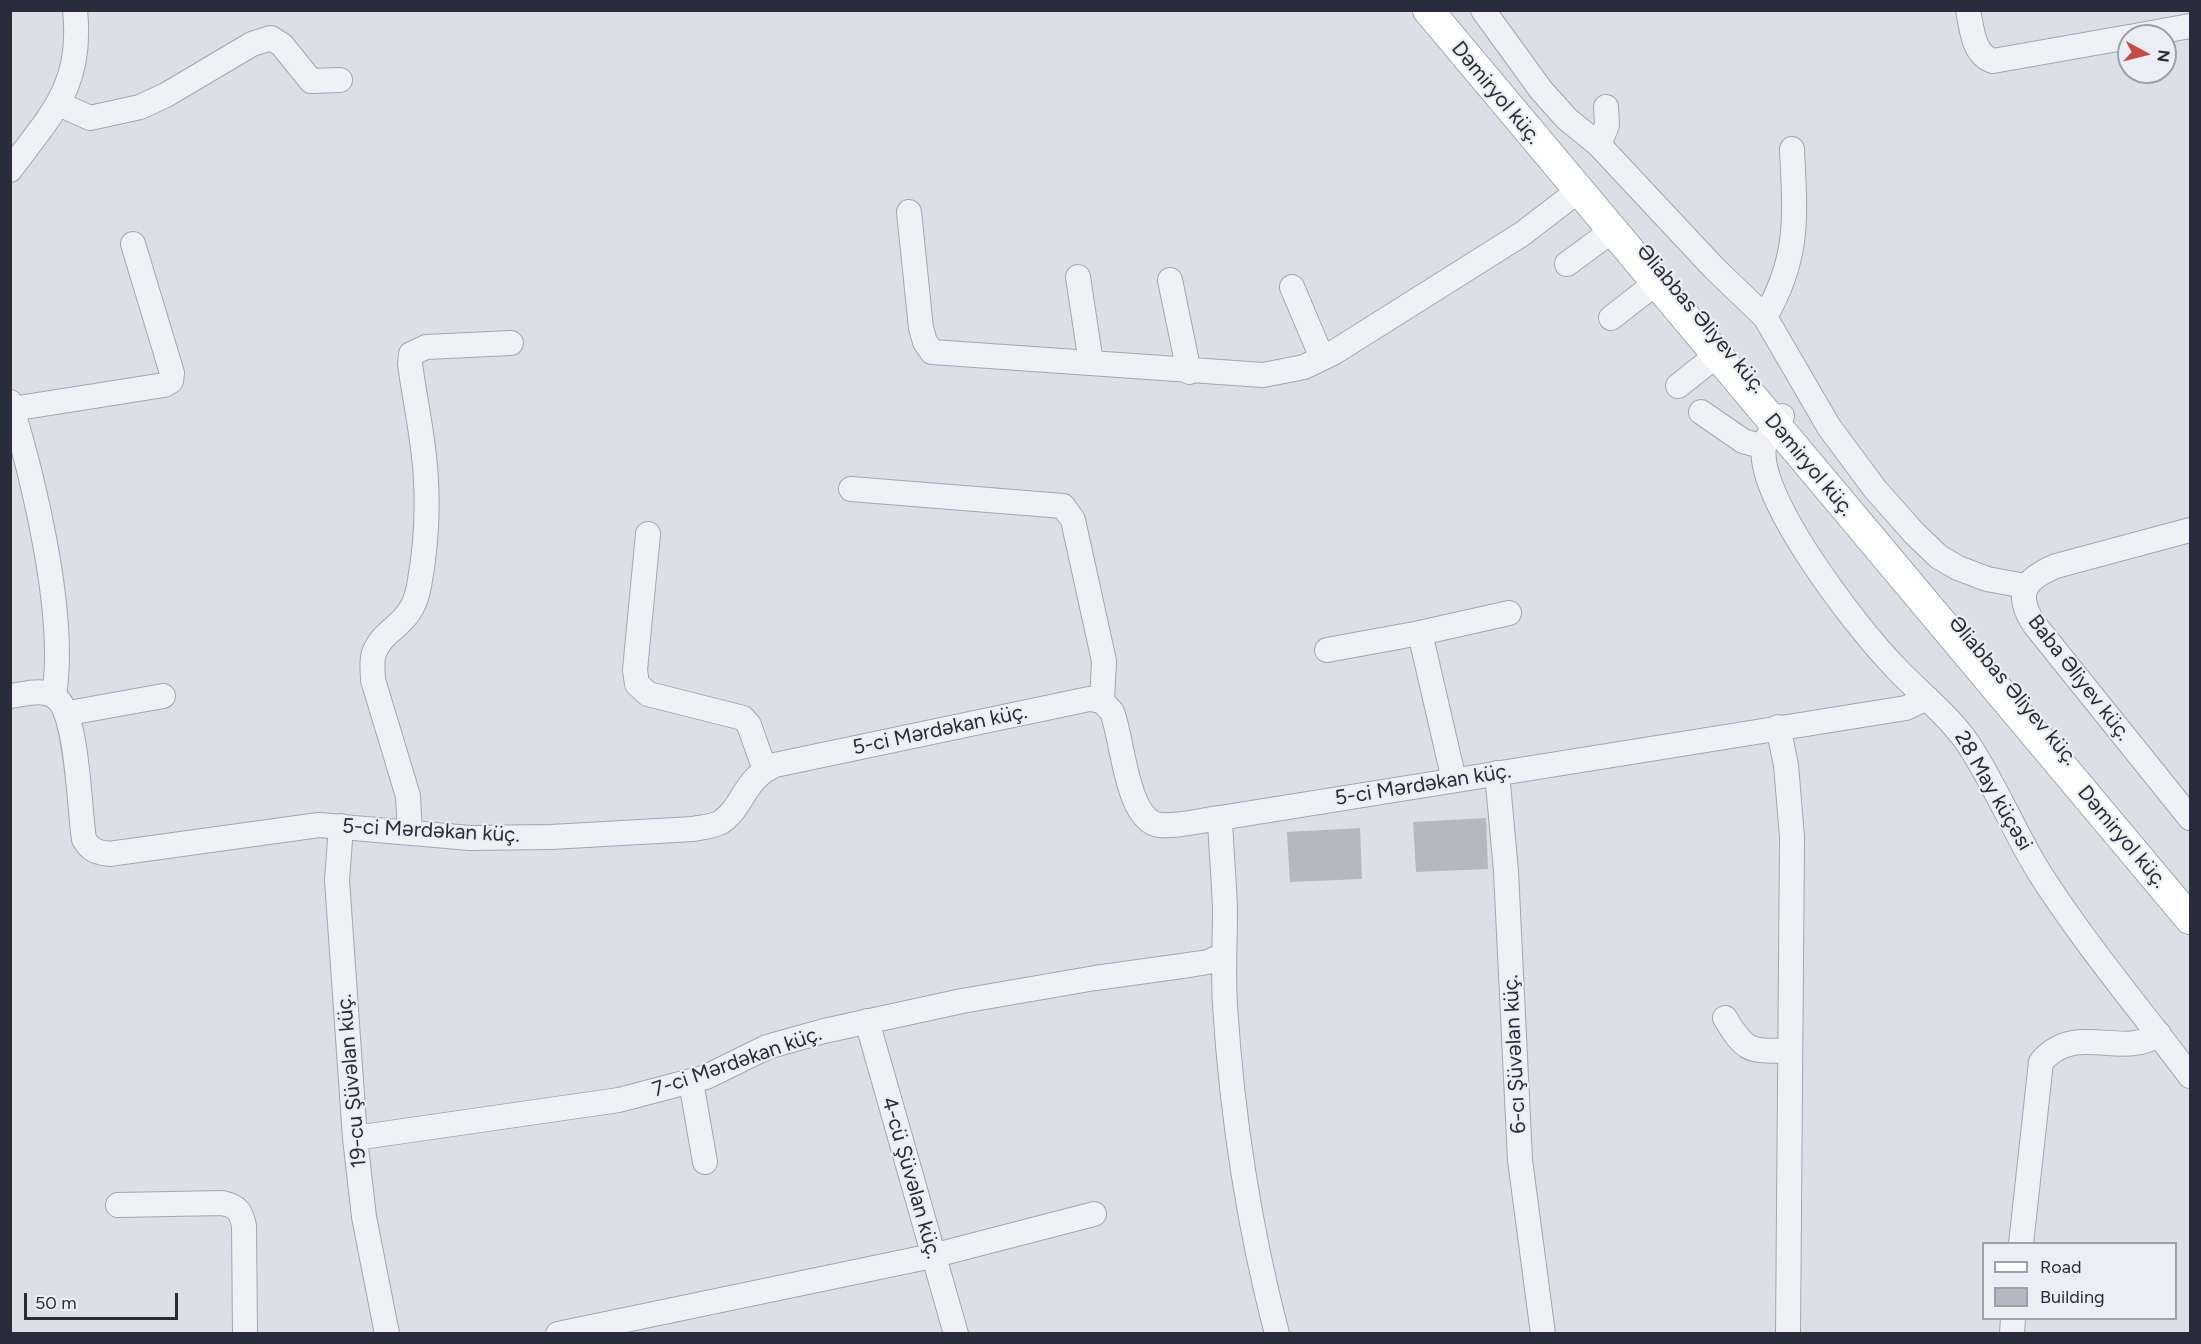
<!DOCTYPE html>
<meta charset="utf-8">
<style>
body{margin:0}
#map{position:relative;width:2201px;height:1344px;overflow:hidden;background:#dddfe6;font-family:Figtree,sans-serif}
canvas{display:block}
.frame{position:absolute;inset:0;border:12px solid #272c3c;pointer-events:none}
.legend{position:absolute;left:1982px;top:1242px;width:195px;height:78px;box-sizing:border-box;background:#eceef4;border:2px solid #9da0aa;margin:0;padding:8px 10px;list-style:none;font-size:18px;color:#272c3c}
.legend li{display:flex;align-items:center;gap:12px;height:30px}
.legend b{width:30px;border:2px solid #9da0aa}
.north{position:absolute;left:2117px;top:24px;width:60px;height:60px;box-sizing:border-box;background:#eceef4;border:2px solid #9da0aa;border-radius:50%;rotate:97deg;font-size:16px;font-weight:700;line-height:24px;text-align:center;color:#272c3c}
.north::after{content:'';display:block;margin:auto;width:21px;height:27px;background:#c64947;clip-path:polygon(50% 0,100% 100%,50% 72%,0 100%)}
.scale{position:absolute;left:24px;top:1293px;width:154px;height:27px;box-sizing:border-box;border:3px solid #272c3c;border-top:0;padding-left:8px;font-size:18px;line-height:21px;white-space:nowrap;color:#272c3c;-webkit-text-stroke:4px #eceef4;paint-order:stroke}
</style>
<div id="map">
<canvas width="2201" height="1344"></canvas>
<div class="frame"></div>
<ul class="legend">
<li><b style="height:8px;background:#fff"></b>Road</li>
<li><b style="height:16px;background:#b5b8c3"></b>Building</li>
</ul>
<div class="north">N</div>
<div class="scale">50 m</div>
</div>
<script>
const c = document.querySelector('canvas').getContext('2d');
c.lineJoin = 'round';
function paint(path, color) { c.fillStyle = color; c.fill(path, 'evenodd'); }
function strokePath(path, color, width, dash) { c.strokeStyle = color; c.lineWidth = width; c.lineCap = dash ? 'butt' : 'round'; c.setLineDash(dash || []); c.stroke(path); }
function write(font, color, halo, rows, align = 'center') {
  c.font = font + ' Figtree,sans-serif'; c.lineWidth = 4.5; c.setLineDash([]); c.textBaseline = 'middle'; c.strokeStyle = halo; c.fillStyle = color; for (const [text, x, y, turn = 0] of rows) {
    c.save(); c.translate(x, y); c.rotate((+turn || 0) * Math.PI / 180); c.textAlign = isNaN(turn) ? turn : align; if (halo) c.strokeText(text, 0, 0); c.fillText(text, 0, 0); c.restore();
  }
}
paint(new Path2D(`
 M 1486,818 L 1488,869 L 1416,872 L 1413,822 Z
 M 1360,828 L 1362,879 L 1290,882 L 1287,832 Z`), '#b5b8c3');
const minor = new Path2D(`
 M 1483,10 L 1541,90 L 1567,119 L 1599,145 L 1714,268 L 1765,317 L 1829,427 L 1875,489 L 1914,533 L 1939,557 L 1958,568 L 1987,579 L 2025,586
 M 1968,10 C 1972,29 1973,55 1993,61 L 2129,37
 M 2135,36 L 2190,26
 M 59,104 L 90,118 L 140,107 L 166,95 L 252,44 L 271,38 L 282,45 L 311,81 L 340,80
 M 1599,145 L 1607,125 L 1606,107
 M 10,170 C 52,113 83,86 75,10
 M 909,212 L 921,328 L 925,342 L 932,352 L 1263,375 L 1304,367 L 1333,353 L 1522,234 L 1578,191
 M 1567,264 L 1613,230
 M 1078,277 L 1091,363
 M 1170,280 L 1189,372
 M 1292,287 L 1322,358
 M 1765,317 C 1800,256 1795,216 1792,149
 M 1611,318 L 1656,283
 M 1678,386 L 1717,355
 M 10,402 C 34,479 67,617 54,695
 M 12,409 L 164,385 L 171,381 L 172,373 L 133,244
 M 1701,412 L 1743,441 L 1764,447
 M 1782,416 C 1776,425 1766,436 1764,447 C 1756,498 1858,629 1894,666 C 1919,693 1948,714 1969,745 C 1995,785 2014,831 2039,872 C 2084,943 2140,1009 2190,1076
 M 851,489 L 1063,506 L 1073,520 L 1104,661 L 1102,701
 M 2190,530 L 2056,566 C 2025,579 2014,593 2034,624 L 2190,818
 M 648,534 L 635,670 L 637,684 L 648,694 L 743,718 L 749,725 L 765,770
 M 1420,633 L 1454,780
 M 1327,650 L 1420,633 L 1509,613
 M 10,696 C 25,694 43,688 55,697 C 78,712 79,809 84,839 C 90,850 96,852 109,854 L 319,825 L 470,838 L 551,837 L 693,829 C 702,827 712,827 721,822 C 744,807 743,779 775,765 L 1089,699 L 1102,701 L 1112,712 C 1123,739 1126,821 1160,825 C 1179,827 1201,820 1220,818 L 1906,708 L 1927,698
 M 69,713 L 163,696
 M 1778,727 L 1786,765 L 1792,837 L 1788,1334
 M 1497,773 L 1506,871 L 1520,1160 L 1543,1334
 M 1220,818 C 1221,848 1224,879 1225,909 C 1225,941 1223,973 1225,1005 C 1232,1115 1249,1227 1277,1334
 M 341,826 L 337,880 L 355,1138 L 364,1217 L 387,1334
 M 410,833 L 408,796 L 373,680 C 373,671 371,661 374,653 C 384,626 412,627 419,586 C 425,553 428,516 426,482 C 425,444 415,402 410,364 L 411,354 L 426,347 L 511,343
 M 1725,1018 C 1747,1054 1749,1050 1790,1051
 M 867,1021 L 956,1334
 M 691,1082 L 705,1162
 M 355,1138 L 619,1100 L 706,1077 L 767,1047 L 824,1031 L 962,1001 L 1095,978 L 1182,966 L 1208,962 L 1223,955
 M 118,1205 L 222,1203 C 237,1206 241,1211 244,1226 L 245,1334
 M 2021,1244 L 2041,1062 C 2076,1021 2121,1060 2159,1034
 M 558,1334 L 932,1256 L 1094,1214
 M 2012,1334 L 2013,1318`);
const major = new Path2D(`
 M 1428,10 L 2190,919`);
strokePath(minor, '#a3a6b0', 26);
strokePath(major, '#9da2b1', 32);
strokePath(minor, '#f0f1f5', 24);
strokePath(major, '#fff', 30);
write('21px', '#272c3c', '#eceef4', [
 ["Dəmiryol küç.",1496,93,50],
 ["Əliabbas Əliyev küç.",1701,319,50],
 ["Dəmiryol küç.",1809,465,50],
 ["Baba Əliyev küç.",2079,678,52],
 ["Əliabbas Əliyev küç.",2013,691,50],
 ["5-ci Mərdəkan küç.",940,730,-12],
 ["5-ci Mərdəkan küç.",1423,785,-9],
 ["28 May küçəsi",1993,791,60],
 ["5-ci Mərdəkan küç.",431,831,3],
 ["Dəmiryol küç.",2122,837,50],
 ["6-cı Şüvəlan küç.",1515,1054,-93],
 ["7-ci Mərdəkan küç.",737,1062,-19],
 ["19-cu Şüvəlan küç.",352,1081,-95],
 ["4-cü Şüvəlan küç.",911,1178,74]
]);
</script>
